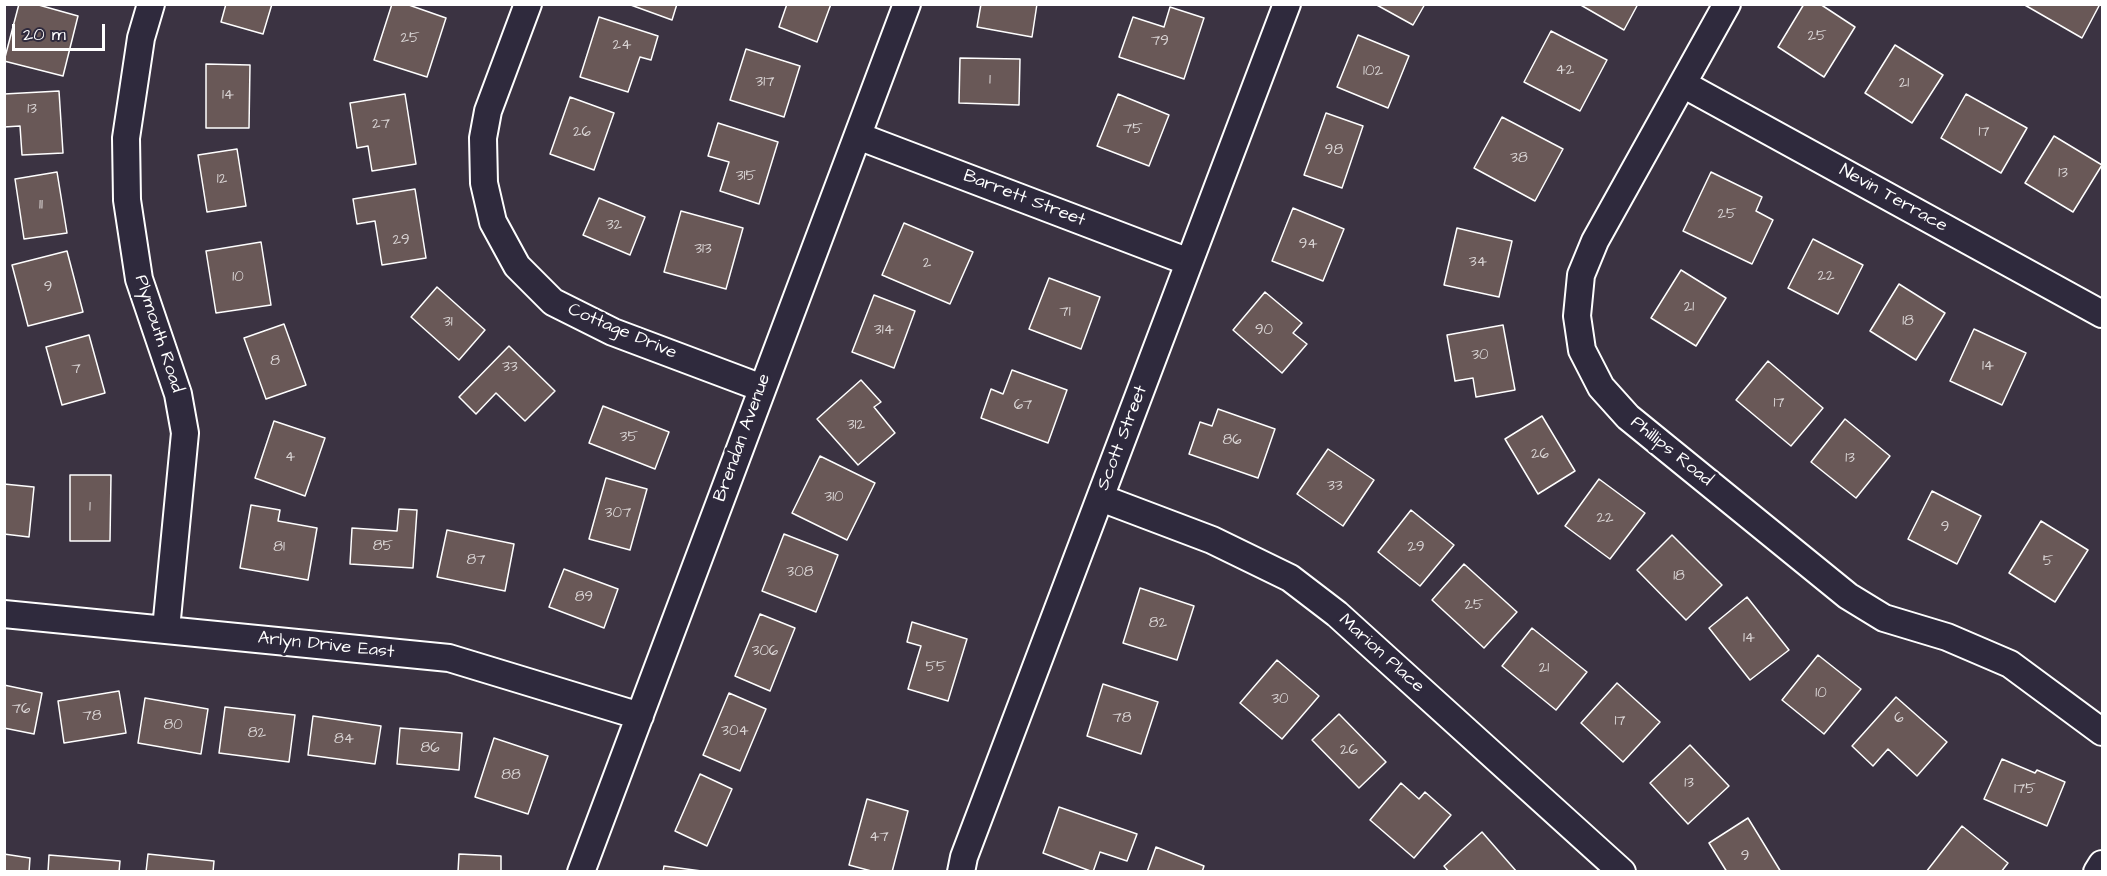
<!DOCTYPE html>
<style>
body{margin:0}
#map{position:relative;width:2107px;height:876px;overflow:hidden;background:#3b3342;font-family:"Architects Daughter",sans-serif}
canvas{display:block}
.frame{position:absolute;inset:0;border:6px solid #fff;pointer-events:none}
.scale{position:absolute;left:12px;top:24px;width:93px;height:27px;box-sizing:border-box;border:3px solid #fff;border-top:0;padding-left:8px;font-size:18px;line-height:21px;white-space:nowrap;color:#fff;-webkit-text-stroke:4px #2f2a3d;paint-order:stroke}
</style>
<div id="map">
<canvas width="2107" height="876"></canvas>
<div class="frame"></div>
<div class="scale">20 m</div>
</div>
<script>
const c = document.querySelector('canvas').getContext('2d');
c.lineJoin = 'round';
function paint(path, color) { c.fillStyle = color; c.fill(path, 'evenodd'); }
function strokePath(path, color, width, dash) { c.strokeStyle = color; c.lineWidth = width; c.lineCap = dash ? 'butt' : 'round'; c.setLineDash(dash || []); c.stroke(path); }
function write(font, color, halo, rows, align = 'center') {
  c.font = font + ' "Architects Daughter",sans-serif'; c.lineWidth = 6; c.setLineDash([]); c.textBaseline = 'middle'; c.strokeStyle = halo; c.fillStyle = color; for (const [text, x, y, turn = 0] of rows) {
    c.save(); c.translate(x, y); c.rotate((+turn || 0) * Math.PI / 180); c.textAlign = isNaN(turn) ? turn : align; if (halo) c.strokeText(text, 0, 0); c.fillText(text, 0, 0); c.restore();
  }
}
const building = new Path2D(`
 M 19,4 L 35,4 L 78,16 L 63,76 L 4,61 Z
 M 226,4 L 272,4 L 263,34 L 221,22 Z
 M 392,4 L 406,4 L 446,18 L 427,77 L 374,60 Z
 M 628,4 L 677,4 L 672,20 Z
 M 787,4 L 831,4 L 817,42 L 779,27 Z
 M 981,4 L 1037,4 L 1032,37 L 977,27 Z
 M 1375,4 L 1425,4 L 1413,25 Z
 M 1579,4 L 1638,4 L 1624,30 Z
 M 1804,4 L 1820,4 L 1855,27 L 1824,77 L 1778,47 Z
 M 2023,4 L 2100,4 L 2082,38 Z
 M 1170,7 L 1204,18 L 1184,79 L 1119,57 L 1133,17 L 1164,27 Z
 M 599,17 L 658,36 L 651,60 L 640,57 L 628,92 L 580,77 Z
 M 1551,31 L 1607,60 L 1580,111 L 1524,82 Z
 M 1358,35 L 1409,56 L 1388,108 L 1337,87 Z
 M 1895,45 L 1943,75 L 1912,123 L 1865,93 Z
 M 746,49 L 800,66 L 784,117 L 730,100 Z
 M 960,58 L 1020,59 L 1019,105 L 959,103 Z
 M 206,64 L 250,65 L 249,128 L 206,128 Z
 M 59,91 L 63,153 L 22,155 L 20,126 L 4,127 L 4,94 Z
 M 405,94 L 416,164 L 372,171 L 368,146 L 357,148 L 350,103 Z
 M 1118,94 L 1169,115 L 1149,166 L 1097,146 Z
 M 1966,94 L 2027,128 L 2001,173 L 1941,138 Z
 M 570,97 L 614,113 L 594,170 L 550,154 Z
 M 1326,113 L 1363,126 L 1342,188 L 1304,175 Z
 M 1502,117 L 1563,149 L 1535,201 L 1474,168 Z
 M 718,123 L 778,142 L 759,204 L 720,191 L 729,162 L 708,156 Z
 M 2054,136 L 2102,165 L 2073,212 L 2025,183 Z
 M 237,149 L 246,206 L 207,212 L 198,155 Z
 M 57,172 L 67,233 L 24,239 L 15,179 Z
 M 1711,172 L 1762,197 L 1756,211 L 1773,220 L 1752,264 L 1683,231 Z
 M 415,189 L 426,258 L 382,265 L 375,221 L 357,224 L 353,199 Z
 M 599,198 L 645,217 L 630,255 L 583,235 Z
 M 1293,208 L 1344,229 L 1323,281 L 1272,261 Z
 M 681,211 L 743,228 L 726,289 L 664,272 Z
 M 904,223 L 973,252 L 950,304 L 882,275 Z
 M 1457,228 L 1512,241 L 1499,297 L 1444,285 Z
 M 1813,239 L 1863,265 L 1838,314 L 1788,288 Z
 M 261,242 L 271,305 L 216,313 L 206,251 Z
 M 67,251 L 83,312 L 28,326 L 12,265 Z
 M 1681,270 L 1726,298 L 1696,346 L 1651,318 Z
 M 1049,278 L 1100,297 L 1081,349 L 1029,329 Z
 M 1899,284 L 1945,313 L 1916,360 L 1870,331 Z
 M 437,287 L 485,330 L 459,360 L 411,317 Z
 M 1265,292 L 1302,323 L 1293,333 L 1307,344 L 1282,373 L 1233,330 Z
 M 874,295 L 915,311 L 894,368 L 852,352 Z
 M 284,324 L 306,385 L 266,399 L 244,338 Z
 M 1503,325 L 1515,390 L 1476,397 L 1473,378 L 1455,381 L 1447,335 Z
 M 1974,329 L 2026,353 L 2002,405 L 1950,381 Z
 M 89,335 L 105,393 L 62,405 L 46,347 Z
 M 509,346 L 555,391 L 525,421 L 496,393 L 476,414 L 459,397 Z
 M 1768,361 L 1823,408 L 1791,446 L 1736,400 Z
 M 1012,370 L 1067,390 L 1048,443 L 981,418 L 991,389 L 1003,394 Z
 M 861,380 L 881,402 L 874,407 L 895,433 L 858,465 L 817,419 Z
 M 603,406 L 669,432 L 655,469 L 589,443 Z
 M 1218,409 L 1275,429 L 1258,478 L 1189,454 L 1200,422 L 1212,426 Z
 M 1542,416 L 1575,471 L 1538,494 L 1505,439 Z
 M 1845,419 L 1890,456 L 1856,498 L 1811,462 Z
 M 274,421 L 325,438 L 305,496 L 255,478 Z
 M 1328,449 L 1374,480 L 1343,526 L 1297,494 Z
 M 820,456 L 875,483 L 847,540 L 792,513 Z
 M 70,475 L 111,475 L 110,541 L 70,541 Z
 M 606,478 L 647,489 L 630,550 L 589,539 Z
 M 1599,479 L 1645,513 L 1610,559 L 1565,526 Z
 M 4,484 L 34,487 L 29,537 L 4,534 Z
 M 1932,491 L 1981,516 L 1957,564 L 1908,539 Z
 M 251,505 L 280,510 L 278,521 L 317,528 L 308,580 L 240,568 Z
 M 399,509 L 417,510 L 413,568 L 350,564 L 352,528 L 397,531 Z
 M 1411,510 L 1454,545 L 1420,586 L 1378,552 Z
 M 2041,521 L 2088,550 L 2055,602 L 2009,573 Z
 M 447,530 L 514,544 L 505,591 L 437,577 Z
 M 784,534 L 838,555 L 816,612 L 762,591 Z
 M 1672,535 L 1722,585 L 1686,620 L 1637,570 Z
 M 1464,564 L 1517,612 L 1484,648 L 1432,600 Z
 M 564,569 L 618,589 L 604,628 L 549,607 Z
 M 1140,588 L 1194,606 L 1177,660 L 1123,643 Z
 M 1747,597 L 1789,650 L 1750,680 L 1709,628 Z
 M 760,614 L 795,628 L 770,691 L 735,676 Z
 M 912,622 L 967,639 L 948,701 L 908,689 L 921,646 L 907,642 Z
 M 1532,628 L 1587,672 L 1556,710 L 1502,666 Z
 M 1818,655 L 1861,689 L 1824,734 L 1782,700 Z
 M 1277,660 L 1319,696 L 1282,739 L 1240,703 Z
 M 1617,683 L 1660,722 L 1623,762 L 1581,723 Z
 M 1103,684 L 1158,702 L 1141,754 L 1087,736 Z
 M 4,685 L 42,693 L 34,734 L 4,728 Z
 M 119,691 L 126,733 L 64,743 L 58,701 Z
 M 729,693 L 766,709 L 740,771 L 703,755 Z
 M 1896,697 L 1947,742 L 1917,776 L 1888,749 L 1873,766 L 1852,746 Z
 M 145,698 L 208,709 L 201,754 L 138,743 Z
 M 225,707 L 295,715 L 289,762 L 219,753 Z
 M 1339,714 L 1386,762 L 1359,788 L 1312,740 Z
 M 313,716 L 381,726 L 375,764 L 308,755 Z
 M 400,728 L 462,733 L 459,770 L 397,764 Z
 M 494,738 L 548,756 L 528,814 L 475,797 Z
 M 1690,745 L 1729,786 L 1688,824 L 1650,783 Z
 M 2002,759 L 2035,773 L 2037,770 L 2065,782 L 2047,826 L 1984,799 Z
 M 700,774 L 732,789 L 707,846 L 675,831 Z
 M 1401,783 L 1419,799 L 1425,792 L 1451,815 L 1414,858 L 1370,820 Z
 M 867,799 L 908,811 L 892,872 L 875,872 L 849,865 Z
 M 1059,807 L 1137,834 L 1127,861 L 1100,852 L 1093,872 L 1043,853 Z
 M 1748,818 L 1781,872 L 1727,872 L 1709,843 Z
 M 1962,826 L 2008,863 L 2001,872 L 1926,872 Z
 M 1482,832 L 1517,872 L 1449,872 L 1444,866 Z
 M 1156,847 L 1204,866 L 1202,872 L 1147,872 Z
 M 4,854 L 30,858 L 29,872 L 4,872 Z
 M 148,854 L 214,861 L 213,872 L 146,872 Z
 M 459,854 L 501,856 L 501,872 L 458,872 Z
 M 49,855 L 120,861 L 119,872 L 48,872 Z
 M 664,866 L 709,872 L 663,872 Z`);
paint(building, '#695857');
strokePath(building, '#fff', 1.5);
const street = new Path2D(`
 M 151,4 L 141,38 L 126,138 L 127,200 L 139,279 L 178,394 L 185,433 L 166,629
 M 528,4 L 488,111 L 483,138 L 484,183 L 493,222 L 517,266 L 553,302 L 613,332 L 762,388
 M 1727,4 L 1595,241 L 1581,275 L 1577,316 L 1582,350 L 1601,387 L 1628,417 L 1848,596 L 1884,618 L 1947,637 L 2010,664 L 2102,732
 M 1683,84 L 2102,314
 M 858,136 L 1189,262
 M 1101,498 L 1212,540 L 1290,578 L 1337,614 L 1622,872
 M 4,614 L 449,658 L 640,716
 M 581,872 L 907,4
 M 961,872 L 964,857 L 1287,4
 M 2097,872 L 2102,864`);
strokePath(street, '#fff', 30);
strokePath(street, '#2f2a3d', 26);
write('15px', '#dad5d5', null, [
 ["25",1817,37],
 ["25",410,39],
 ["79",1160,42],
 ["24",622,46],
 ["42",1565,71],
 ["102",1373,72],
 ["1",990,81],
 ["317",765,83],
 ["21",1904,84],
 ["14",228,96],
 ["13",32,110],
 ["27",381,125],
 ["75",1133,130],
 ["26",582,133],
 ["17",1984,133],
 ["98",1334,151],
 ["38",1519,159],
 ["13",2063,174],
 ["315",746,177],
 ["12",222,180],
 ["11",41,206],
 ["25",1727,215],
 ["32",614,226],
 ["29",401,241],
 ["94",1308,245],
 ["313",703,250],
 ["34",1478,263],
 ["2",927,264],
 ["22",1826,277],
 ["10",238,278],
 ["9",48,288],
 ["21",1689,308],
 ["71",1065,313],
 ["18",1908,322],
 ["31",448,323],
 ["314",884,331],
 ["90",1264,331],
 ["30",1480,356],
 ["8",275,362],
 ["14",1988,367],
 ["33",510,368],
 ["7",76,370],
 ["17",1779,404],
 ["67",1023,406],
 ["312",856,426],
 ["35",629,438],
 ["86",1232,441],
 ["26",1540,455],
 ["4",290,458],
 ["13",1850,459],
 ["33",1335,487],
 ["310",834,498],
 ["1",90,508],
 ["307",618,514],
 ["22",1605,519],
 ["9",1945,528],
 ["85",383,547],
 ["81",279,548],
 ["29",1416,548],
 ["87",476,561],
 ["5",2048,562],
 ["308",800,573],
 ["18",1679,577],
 ["89",584,598],
 ["25",1474,606],
 ["82",1158,624],
 ["14",1749,639],
 ["306",765,652],
 ["55",936,668],
 ["21",1544,669],
 ["10",1821,694],
 ["30",1280,700],
 ["76",21,710],
 ["78",92,717],
 ["78",1122,719],
 ["6",1899,719],
 ["17",1620,722],
 ["80",173,726],
 ["304",735,732],
 ["82",257,734],
 ["84",344,740],
 ["86",430,749],
 ["26",1349,751],
 ["88",511,776],
 ["13",1689,784],
 ["175",2025,790],
 ["47",879,838],
 ["9",1745,857]
]);
write('18px', '#fff', '#2f2a3d', [
 ["Barrett Street",1024,199,21],
 ["Nevin Terrace",1893,199,29],
 ["Cottage Drive",622,332,23],
 ["Plymouth Road",158,334,72],
 ["Brendan Avenue",743,438,-70],
 ["Scott Street",1123,438,-69],
 ["Phillips Road",1671,452,39],
 ["Arlyn Drive East",326,646,6],
 ["Marion Place",1381,654,42]
]);
</script>
